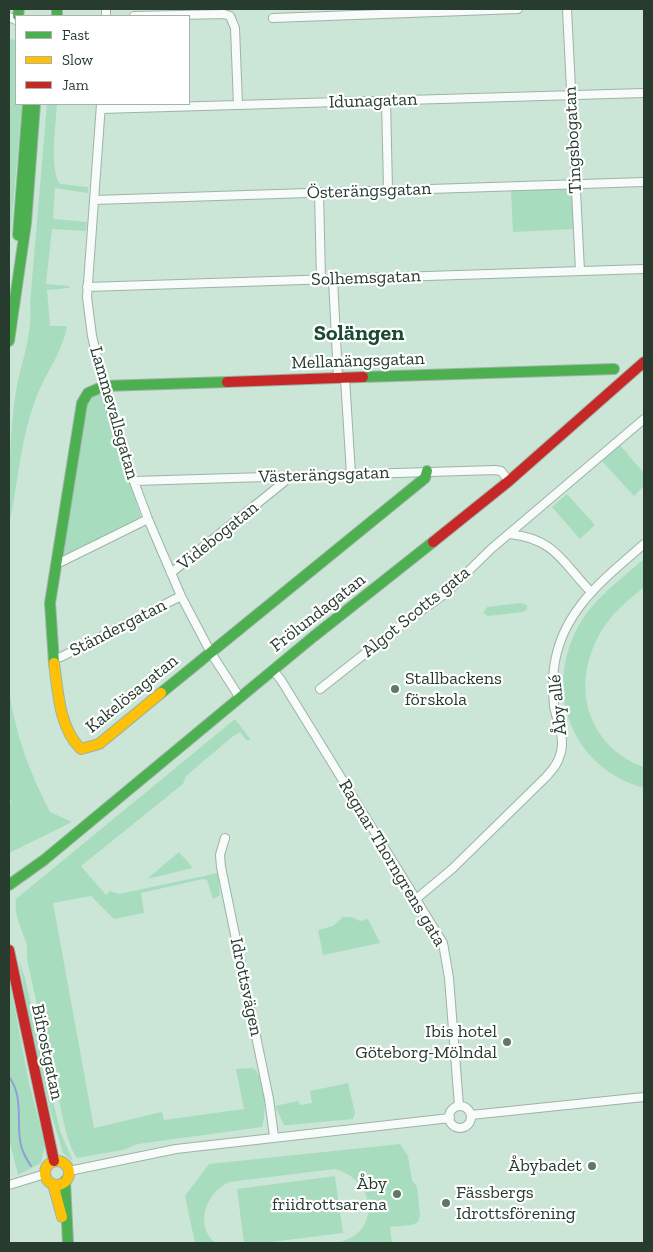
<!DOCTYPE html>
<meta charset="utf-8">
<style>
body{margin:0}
#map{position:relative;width:653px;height:1252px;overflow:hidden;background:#cbe6d6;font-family:"Zilla Slab",serif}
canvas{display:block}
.frame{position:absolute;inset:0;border:10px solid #273b2f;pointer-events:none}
.legend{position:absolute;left:15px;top:15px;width:175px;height:90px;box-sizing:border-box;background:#fff;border:1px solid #a9b1ac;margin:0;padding:6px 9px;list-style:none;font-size:15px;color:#273b2f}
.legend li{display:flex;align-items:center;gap:10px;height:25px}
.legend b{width:25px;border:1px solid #a9b1ac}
</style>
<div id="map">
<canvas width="653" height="1252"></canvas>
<div class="frame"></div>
<ul class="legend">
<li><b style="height:6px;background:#4caf50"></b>Fast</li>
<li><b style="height:6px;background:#ffc107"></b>Slow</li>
<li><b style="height:6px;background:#c62828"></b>Jam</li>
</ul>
</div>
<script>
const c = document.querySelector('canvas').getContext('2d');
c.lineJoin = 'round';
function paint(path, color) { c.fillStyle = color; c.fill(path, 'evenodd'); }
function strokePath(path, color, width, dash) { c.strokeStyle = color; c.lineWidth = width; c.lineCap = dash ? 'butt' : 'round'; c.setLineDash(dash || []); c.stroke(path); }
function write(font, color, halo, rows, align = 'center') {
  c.font = font + ' "Zilla Slab",serif'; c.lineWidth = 4.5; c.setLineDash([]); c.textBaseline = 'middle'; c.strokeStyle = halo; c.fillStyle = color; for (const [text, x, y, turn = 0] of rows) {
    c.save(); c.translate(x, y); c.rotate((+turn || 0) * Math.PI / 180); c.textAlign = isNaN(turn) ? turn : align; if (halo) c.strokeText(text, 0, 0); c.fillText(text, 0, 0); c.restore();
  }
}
paint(new Path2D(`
 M 9,39 L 16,40 L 16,104 L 22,104 L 9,253 Z
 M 47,104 L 57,104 C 56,122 49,170 60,184 L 88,187 L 88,193 L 55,188 L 53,219 L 87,222 L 86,231 L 52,229 L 46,284 L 69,286 L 69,288 L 47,290 L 50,326 L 67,326 C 62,354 44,375 35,401 C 20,441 18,485 9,526 C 9,480 9,436 16,391 C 21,363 33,334 30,304 Z
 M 573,188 L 575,229 L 513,232 L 511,191 Z
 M 99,394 L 102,395 L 141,517 L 139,520 L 64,559 L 61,556 L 87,399 Z
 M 619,444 L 644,473 L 644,486 L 634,496 L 601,460 Z
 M 567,494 L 595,525 L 580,539 L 552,507 Z
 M 644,559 L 644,587 C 631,598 616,610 606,624 C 569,677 582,744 644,767 L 644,788 C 572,768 543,692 578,627 C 593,599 621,579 644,559 Z
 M 520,603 L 527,605 L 527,609 L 523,612 L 488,616 L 483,613 L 487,607 Z
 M 9,690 C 15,733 30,774 50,812 L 72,822 L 9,853 L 9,805 L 11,804 L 9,790 Z
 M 235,719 L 251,740 L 246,740 L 240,732 L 232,737 L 186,776 L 183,784 L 81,866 L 106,895 L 110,891 L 119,894 L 218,873 L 220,895 L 213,899 L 207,880 L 203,879 L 141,893 L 144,913 L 114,919 L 91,896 L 53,903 L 94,1128 L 162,1112 L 164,1120 L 244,1109 L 236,1069 L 252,1068 L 256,1070 C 265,1085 267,1111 262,1127 L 138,1144 L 123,1150 L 77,1158 L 72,1150 L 66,1132 L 27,960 C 27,953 28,946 25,939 C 20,926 14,914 16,899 Z
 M 179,852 L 193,868 L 147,879 Z
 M 343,917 L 351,917 L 360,921 L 368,919 L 380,943 L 323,955 L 318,930 L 333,926 Z
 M 19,960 L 25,978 L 60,1131 L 73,1161 L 63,1153 L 51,1113 L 28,1015 Z
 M 9,979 L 29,1083 L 45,1145 L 41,1163 L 18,1175 L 9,1139 Z
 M 348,1083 L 355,1113 L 353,1119 L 289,1125 L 284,1125 L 275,1106 L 298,1101 L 300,1105 L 312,1103 L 310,1091 Z
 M 400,1144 L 408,1156 L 412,1180 L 417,1187 L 420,1215 L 418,1222 L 412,1225 L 390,1227 L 392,1243 L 334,1243 C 381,1237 379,1181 335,1169 L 229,1182 C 206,1193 194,1224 215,1243 L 195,1243 L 185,1196 L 209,1164 Z
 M 335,1176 L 343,1233 L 263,1243 L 244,1243 L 237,1189 Z`), '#a8dcbf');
strokePath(new Path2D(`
 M 9,1077 C 23,1095 17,1119 20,1140 C 21,1150 26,1158 31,1166`), '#919cda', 2);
const street = new Path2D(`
 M 106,9 L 106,16
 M 567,9 L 580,271
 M 134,16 L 224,14 L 230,16 L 235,28 L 238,105
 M 9,17 L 16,20
 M 273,18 L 518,9
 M 386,100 L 388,190
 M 101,104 L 87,297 L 92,336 L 104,386 L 124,455 L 148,519 L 181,596 L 211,653 L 240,698
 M 101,109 L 644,93
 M 319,192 L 321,280
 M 94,200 L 644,182
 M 333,279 L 338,378
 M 87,287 L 644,269
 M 345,378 L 351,474
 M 134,481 L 495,470 L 501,471 L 509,481
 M 510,534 C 555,539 562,562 591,592
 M 56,561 L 61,562 L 148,519
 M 171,573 L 284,482 L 286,477
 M 53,658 L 61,657 L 181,596
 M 273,670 L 281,680 L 443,943 L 449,978 L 459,1106
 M 320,689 L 400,626 L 446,593 L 491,549 L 644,419
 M 225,838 L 220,855 L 221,867 L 269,1099 L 274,1136
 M 416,899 L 452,869 L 546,777 C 552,770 558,764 560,755 C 566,739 557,722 554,706 C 553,694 552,681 554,668 C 561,611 604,579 644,544
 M449 1117a11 11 0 1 1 22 0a11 11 0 1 1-22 0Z
 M 471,1115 L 644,1097
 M 69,1171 L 176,1149 L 450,1118
 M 9,1185 L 45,1174`);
const fast = new Path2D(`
 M 57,9 L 57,16
 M 18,16 L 19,9
 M 18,235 L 28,104
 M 9,341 L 26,223 L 35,104
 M 363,377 L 614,369
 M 54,663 L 50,603 L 82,403 L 88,393 L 104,386 L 227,382
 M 161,693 L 425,478 L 427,471
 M 9,885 L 44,860 L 313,637 L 433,542
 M 65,1181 L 68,1243`);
const slow = new Path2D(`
 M 54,663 C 58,691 59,728 81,749 L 99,744 L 161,693
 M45 1173a12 12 0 1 1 24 0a12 12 0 1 1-24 0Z
 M 53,1184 L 62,1217`);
const jam = new Path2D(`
 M 227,382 L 363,377
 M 433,542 L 509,481 L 644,362
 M 9,950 L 54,1161`);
strokePath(street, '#9eb3a7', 10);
strokePath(fast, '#9eb3a7', 12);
strokePath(slow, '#9eb3a7', 12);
strokePath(jam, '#9eb3a7', 12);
strokePath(street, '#f7fbf9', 8);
strokePath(fast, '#4caf50', 10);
strokePath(slow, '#ffc107', 10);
strokePath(jam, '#c62828', 10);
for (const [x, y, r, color] of [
 [395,689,5,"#607769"],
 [507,1042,5,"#607769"],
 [592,1166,5,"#607769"],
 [397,1194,5,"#607769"],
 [446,1203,5,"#607769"]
]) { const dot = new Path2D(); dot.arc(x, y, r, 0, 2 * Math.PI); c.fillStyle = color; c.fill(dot); strokePath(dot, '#fff', 2); }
write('18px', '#273b2f', '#fff', [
 ["Idunagatan",373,101,-2],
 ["Tingsbogatan",573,140,-93],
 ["Österängsgatan",369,191,-2],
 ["Solhemsgatan",366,278,-2],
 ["Mellanängsgatan",358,361,-2],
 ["Lammevallsgatan",114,413,74],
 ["Västerängsgatan",324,475,-2],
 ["Videbogatan",218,536,-39],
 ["Algot Scotts gata",416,612,-39],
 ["Frölundagatan",318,613,-38],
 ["Ständergatan",118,628,-27],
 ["Kakelösagatan",132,694,-39],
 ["Åby allé",558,705,-96],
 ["Ragnar Thorngrens gata",392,863,59],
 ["Idrottsvägen",246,987,78],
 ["Bifrostgatan",47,1052,78]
]);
write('18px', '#273b2f', '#fff', [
 ["Stallbackens",405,679,"left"],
 ["förskola",405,700,"left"],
 ["Ibis hotel",497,1032],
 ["Göteborg-Mölndal",497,1053],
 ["Åbybadet",582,1166],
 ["Åby",387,1184],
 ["friidrottsarena",387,1205],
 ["Fässbergs",456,1193,"left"],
 ["Idrottsförening",456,1214,"left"]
], 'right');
write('bold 22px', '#1c4b34', '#fff', [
 ["Solängen",359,334]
]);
</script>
